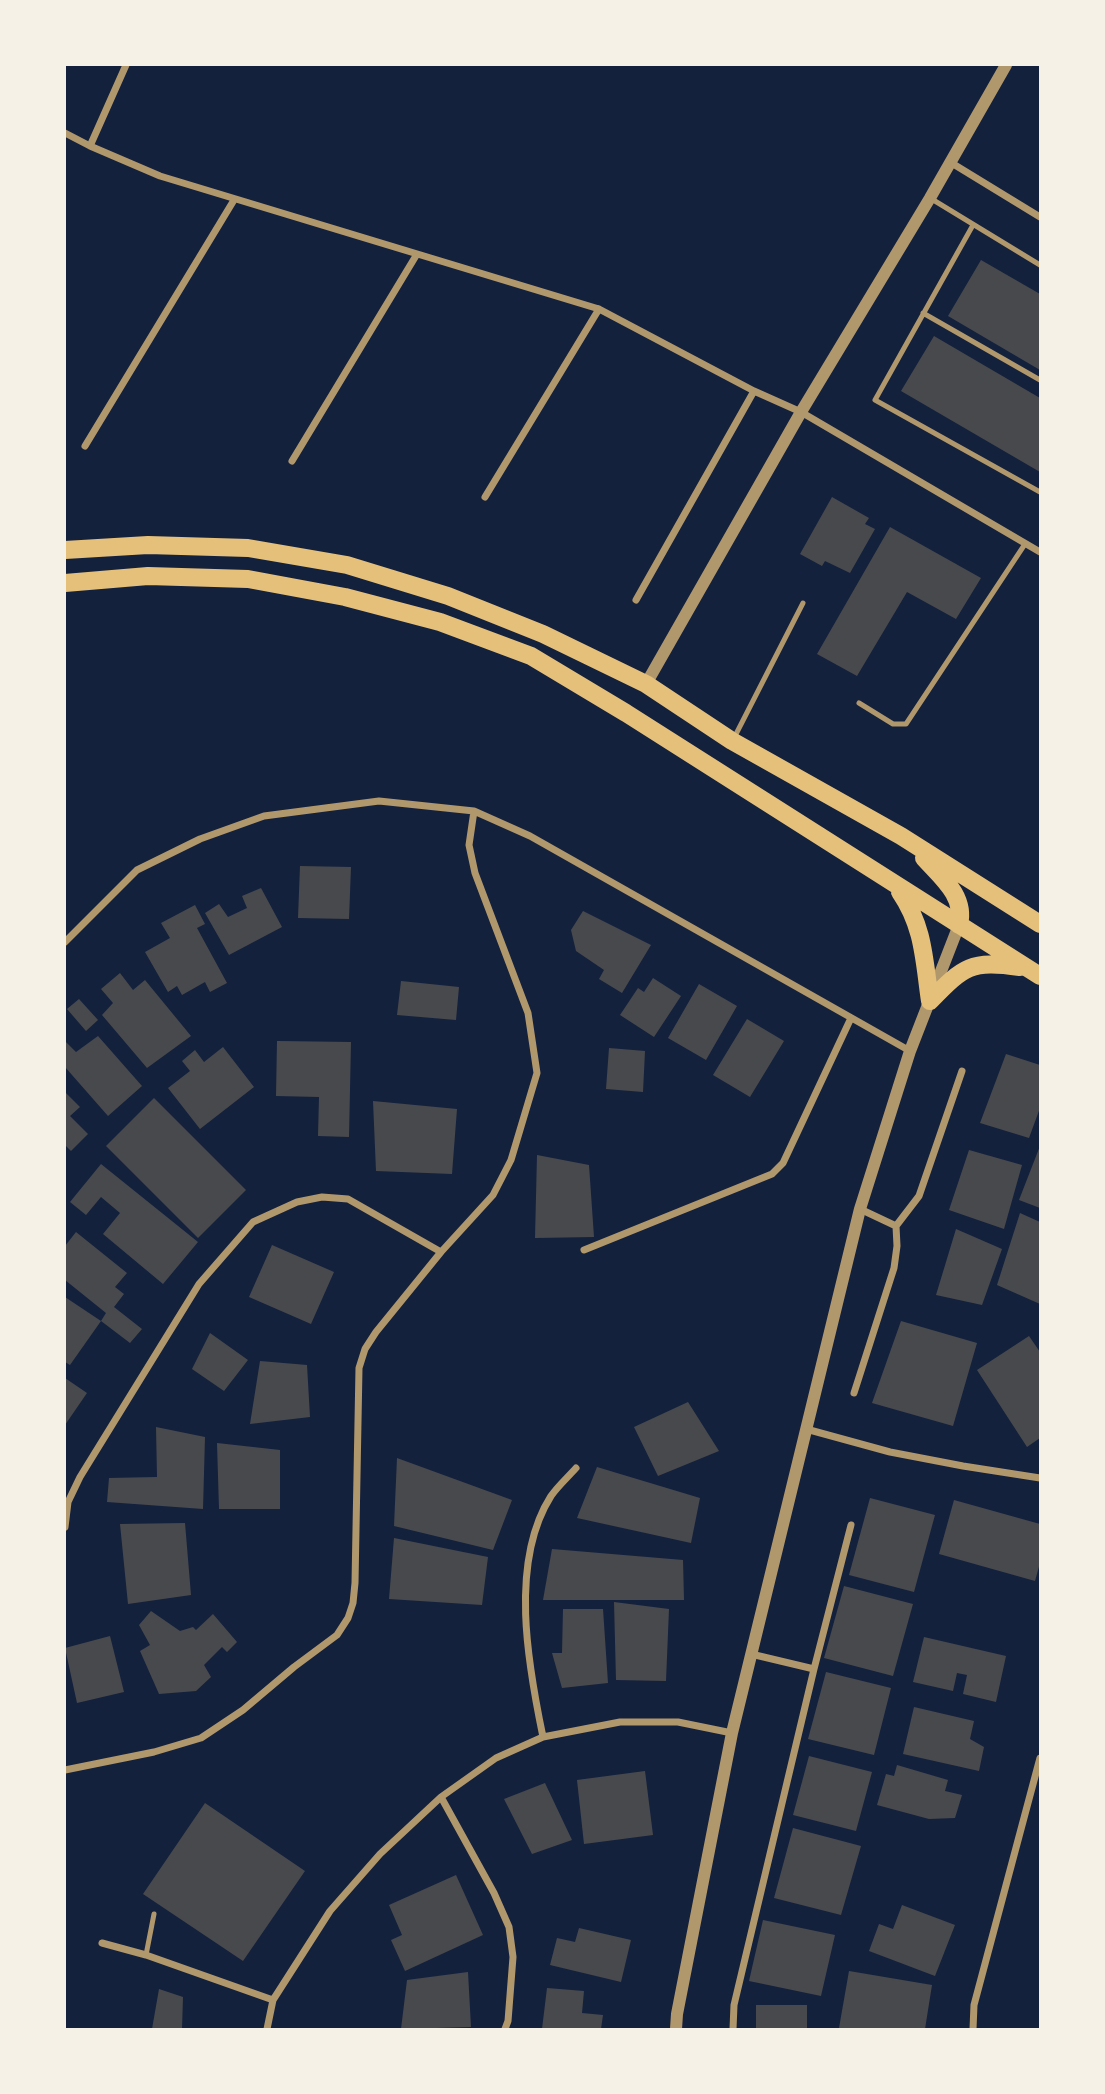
<!DOCTYPE html>
<style>
body{margin:0}
#map{position:relative;width:1105px;height:2094px;overflow:hidden;background:#14213d;font-family:"IBM Plex Sans",sans-serif}
canvas{display:block}
.frame{position:absolute;inset:0;border:66px solid #f6f1e7;pointer-events:none}
</style>
<div id="map">
<canvas width="1105" height="2094"></canvas>
<div class="frame"></div>
</div>
<script>
const c = document.querySelector('canvas').getContext('2d');
c.lineJoin = 'round';
function paint(path, color) { c.fillStyle = color; c.fill(path, 'evenodd'); }
function strokePath(path, color, width, dash) { c.strokeStyle = color; c.lineWidth = width; c.lineCap = dash ? 'butt' : 'round'; c.setLineDash(dash || []); c.stroke(path); }
paint(new Path2D(`
 M 981,260 L 1040,294 L 1040,370 L 948,316 Z
 M 934,336 L 1040,398 L 1040,472 L 901,391 Z
 M 832,497 L 869,518 L 865,524 L 875,529 L 850,573 L 825,561 L 822,566 L 800,554 Z
 M 890,527 L 981,578 L 956,619 L 907,592 L 857,676 L 817,654 Z
 M 300,866 L 351,867 L 349,919 L 298,918 Z
 M 261,888 L 282,927 L 229,955 L 205,913 L 219,904 L 228,917 L 247,908 L 242,896 Z
 M 195,905 L 205,924 L 197,928 L 227,983 L 210,992 L 205,982 L 182,995 L 177,986 L 168,992 L 145,952 L 170,938 L 161,923 Z
 M 583,911 L 651,945 L 622,993 L 599,979 L 604,970 L 576,951 L 571,930 Z
 M 120,973 L 133,990 L 145,980 L 191,1036 L 147,1068 L 102,1015 L 113,1003 L 101,989 Z
 M 653,978 L 681,996 L 654,1037 L 620,1015 L 638,988 L 644,992 Z
 M 401,981 L 459,987 L 456,1020 L 397,1015 Z
 M 699,984 L 737,1006 L 706,1060 L 668,1038 Z
 M 79,999 L 98,1020 L 86,1031 L 67,1009 Z
 M 747,1019 L 784,1041 L 750,1097 L 713,1075 Z
 M 98,1036 L 142,1086 L 108,1116 L 65,1067 L 65,1041 L 76,1052 Z
 M 277,1041 L 351,1042 L 349,1137 L 318,1136 L 319,1097 L 276,1096 Z
 M 223,1047 L 254,1087 L 200,1129 L 168,1088 L 190,1071 L 182,1061 L 195,1050 L 204,1062 Z
 M 609,1048 L 645,1051 L 643,1092 L 606,1089 Z
 M 1006,1054 L 1040,1065 L 1040,1108 L 1029,1138 L 980,1123 Z
 M 65,1092 L 80,1107 L 70,1116 L 88,1134 L 71,1151 L 65,1145 Z
 M 154,1098 L 246,1190 L 198,1238 L 106,1146 Z
 M 373,1101 L 457,1109 L 452,1174 L 376,1171 Z
 M 1040,1146 L 1040,1208 L 1019,1200 Z
 M 969,1150 L 1022,1165 L 1004,1229 L 949,1210 Z
 M 537,1155 L 589,1165 L 594,1237 L 535,1238 Z
 M 101,1164 L 198,1242 L 163,1284 L 103,1234 L 120,1213 L 101,1197 L 86,1215 L 70,1202 Z
 M 1020,1213 L 1040,1222 L 1040,1304 L 997,1285 Z
 M 956,1229 L 1002,1249 L 982,1305 L 936,1295 Z
 M 76,1232 L 127,1273 L 115,1287 L 124,1294 L 114,1307 L 142,1329 L 130,1343 L 101,1321 L 106,1313 L 65,1280 L 65,1246 Z
 M 272,1245 L 334,1272 L 311,1324 L 249,1297 Z
 M 65,1297 L 101,1321 L 70,1365 L 65,1362 Z
 M 901,1321 L 977,1343 L 953,1426 L 872,1403 Z
 M 210,1333 L 248,1360 L 224,1391 L 192,1369 Z
 M 1029,1336 L 1040,1352 L 1040,1438 L 1027,1447 L 977,1370 Z
 M 260,1361 L 307,1365 L 310,1417 L 250,1424 Z
 M 65,1378 L 87,1393 L 65,1425 Z
 M 688,1402 L 719,1451 L 658,1476 L 634,1427 Z
 M 156,1427 L 205,1437 L 203,1509 L 107,1502 L 109,1478 L 157,1477 Z
 M 217,1443 L 280,1450 L 280,1509 L 219,1509 Z
 M 397,1458 L 512,1500 L 493,1550 L 394,1526 Z
 M 597,1467 L 700,1498 L 691,1543 L 577,1518 Z
 M 870,1498 L 935,1515 L 914,1592 L 849,1575 Z
 M 954,1500 L 1040,1524 L 1040,1563 L 1035,1581 L 939,1554 Z
 M 185,1523 L 191,1595 L 128,1604 L 120,1524 Z
 M 394,1538 L 488,1557 L 482,1605 L 389,1599 Z
 M 552,1549 L 683,1560 L 684,1600 L 543,1600 Z
 M 844,1586 L 913,1604 L 893,1676 L 824,1658 Z
 M 614,1602 L 669,1609 L 666,1681 L 616,1680 Z
 M 563,1609 L 603,1609 L 608,1683 L 562,1688 L 552,1653 L 562,1653 Z
 M 151,1611 L 180,1631 L 193,1627 L 196,1630 L 213,1614 L 237,1642 L 227,1652 L 222,1647 L 204,1665 L 211,1677 L 196,1691 L 159,1694 L 140,1651 L 150,1645 L 139,1625 Z
 M 110,1636 L 124,1692 L 77,1703 L 65,1648 Z
 M 924,1637 L 1006,1656 L 996,1702 L 963,1694 L 967,1675 L 957,1673 L 953,1691 L 913,1682 Z
 M 826,1672 L 891,1688 L 874,1755 L 808,1739 Z
 M 914,1707 L 974,1721 L 970,1739 L 984,1747 L 979,1771 L 903,1754 Z
 M 809,1756 L 872,1772 L 856,1831 L 793,1815 Z
 M 897,1765 L 948,1780 L 945,1791 L 962,1795 L 955,1818 L 929,1819 L 877,1805 L 886,1774 L 894,1776 Z
 M 645,1771 L 653,1835 L 584,1844 L 577,1780 Z
 M 545,1783 L 572,1840 L 532,1854 L 504,1799 Z
 M 205,1803 L 305,1871 L 243,1961 L 143,1894 Z
 M 793,1828 L 861,1846 L 841,1915 L 774,1898 Z
 M 456,1875 L 483,1935 L 405,1971 L 391,1940 L 402,1935 L 389,1905 Z
 M 902,1905 L 955,1925 L 935,1976 L 869,1951 L 879,1924 L 893,1929 Z
 M 763,1920 L 835,1935 L 821,1996 L 749,1981 Z
 M 579,1928 L 631,1940 L 621,1982 L 550,1965 L 557,1938 L 575,1942 Z
 M 849,1971 L 932,1985 L 925,2029 L 839,2028 Z
 M 468,1972 L 471,2027 L 401,2029 L 407,1980 Z
 M 547,1988 L 584,1991 L 582,2013 L 603,2015 L 601,2029 L 542,2029 Z
 M 159,1989 L 183,1997 L 182,2029 L 152,2029 Z
 M 756,2005 L 807,2005 L 807,2029 L 756,2029 Z`), '#48494c');
strokePath(new Path2D(`
 M 930,198 L 1040,265
 M 973,225 L 875,400 L 1040,492
 M 923,313 L 1040,380
 M 859,703 L 893,724 L 906,724 L 1025,544
 M 734,738 L 803,603
 M 146,1955 L 154,1914`), '#b1986c', 5);
strokePath(new Path2D(`
 M 65,133 L 90,146 L 160,176 L 599,309 L 754,391 L 801,412 L 1040,552
 M 90,146 L 126,65
 M 950,162 L 1040,217
 M 85,446 L 234,200
 M 292,461 L 417,254
 M 485,497 L 599,309
 M 636,600 L 754,391
 M 65,942 L 137,870 L 200,839 L 264,816 L 379,801 L 474,811 L 530,836 L 910,1051
 M 860,1209 L 896,1226 L 919,1196 L 962,1071
 M 584,1250 L 772,1174 L 783,1163 L 851,1018
 M 854,1393 L 894,1268 L 897,1246 L 896,1226
 M 806,1429 L 890,1452 L 963,1466 L 1040,1478
 M 65,1527 L 68,1502 L 80,1477 L 199,1284 L 253,1222 L 297,1202 L 322,1197 L 348,1199 L 441,1252
 M 751,1654 L 814,1669
 M 543,1737 C 528,1665 509,1562 551,1496 C 558,1486 568,1477 576,1468
 M 65,1770 L 154,1752 L 201,1738 L 243,1710 L 294,1667 L 337,1635 L 348,1618 L 353,1603 L 355,1583 L 359,1368 L 365,1349 L 376,1332 L 441,1252 L 493,1195 L 511,1160 L 537,1073 L 528,1013 L 475,873 L 469,845 L 474,811
 M 441,1797 L 494,1893 L 509,1927 L 513,1957 L 508,2021 L 505,2029
 M 102,1943 L 146,1955 L 273,2000
 M 267,2029 L 273,2000 L 330,1911 L 380,1854 L 441,1797 L 496,1758 L 543,1737 L 620,1722 L 678,1722 L 732,1733
 M 733,2029 L 734,2005 L 814,1669 L 851,1525
 M 973,2029 L 974,2005 L 1040,1758`), '#b1986c', 7);
strokePath(new Path2D(`
 M 646,684 L 801,412 L 930,198 L 1006,65
 M 676,2029 L 677,2014 L 732,1733 L 860,1209 L 910,1051 L 959,925`), '#b1986c', 12);
strokePath(new Path2D(`
 M 65,550 L 148,545 L 248,548 L 347,565 L 448,596 L 543,634 L 646,684 L 732,741 L 901,836 L 1040,924
 M 65,583 L 148,576 L 248,579 L 345,597 L 440,622 L 531,656 L 626,713 L 1040,976
 M 924,858 C 941,877 966,896 959,925
 M 900,892 C 924,927 924,960 930,1001
 M 930,1001 C 964,966 971,960 1020,967`), '#e5c07b', 18);
</script>
